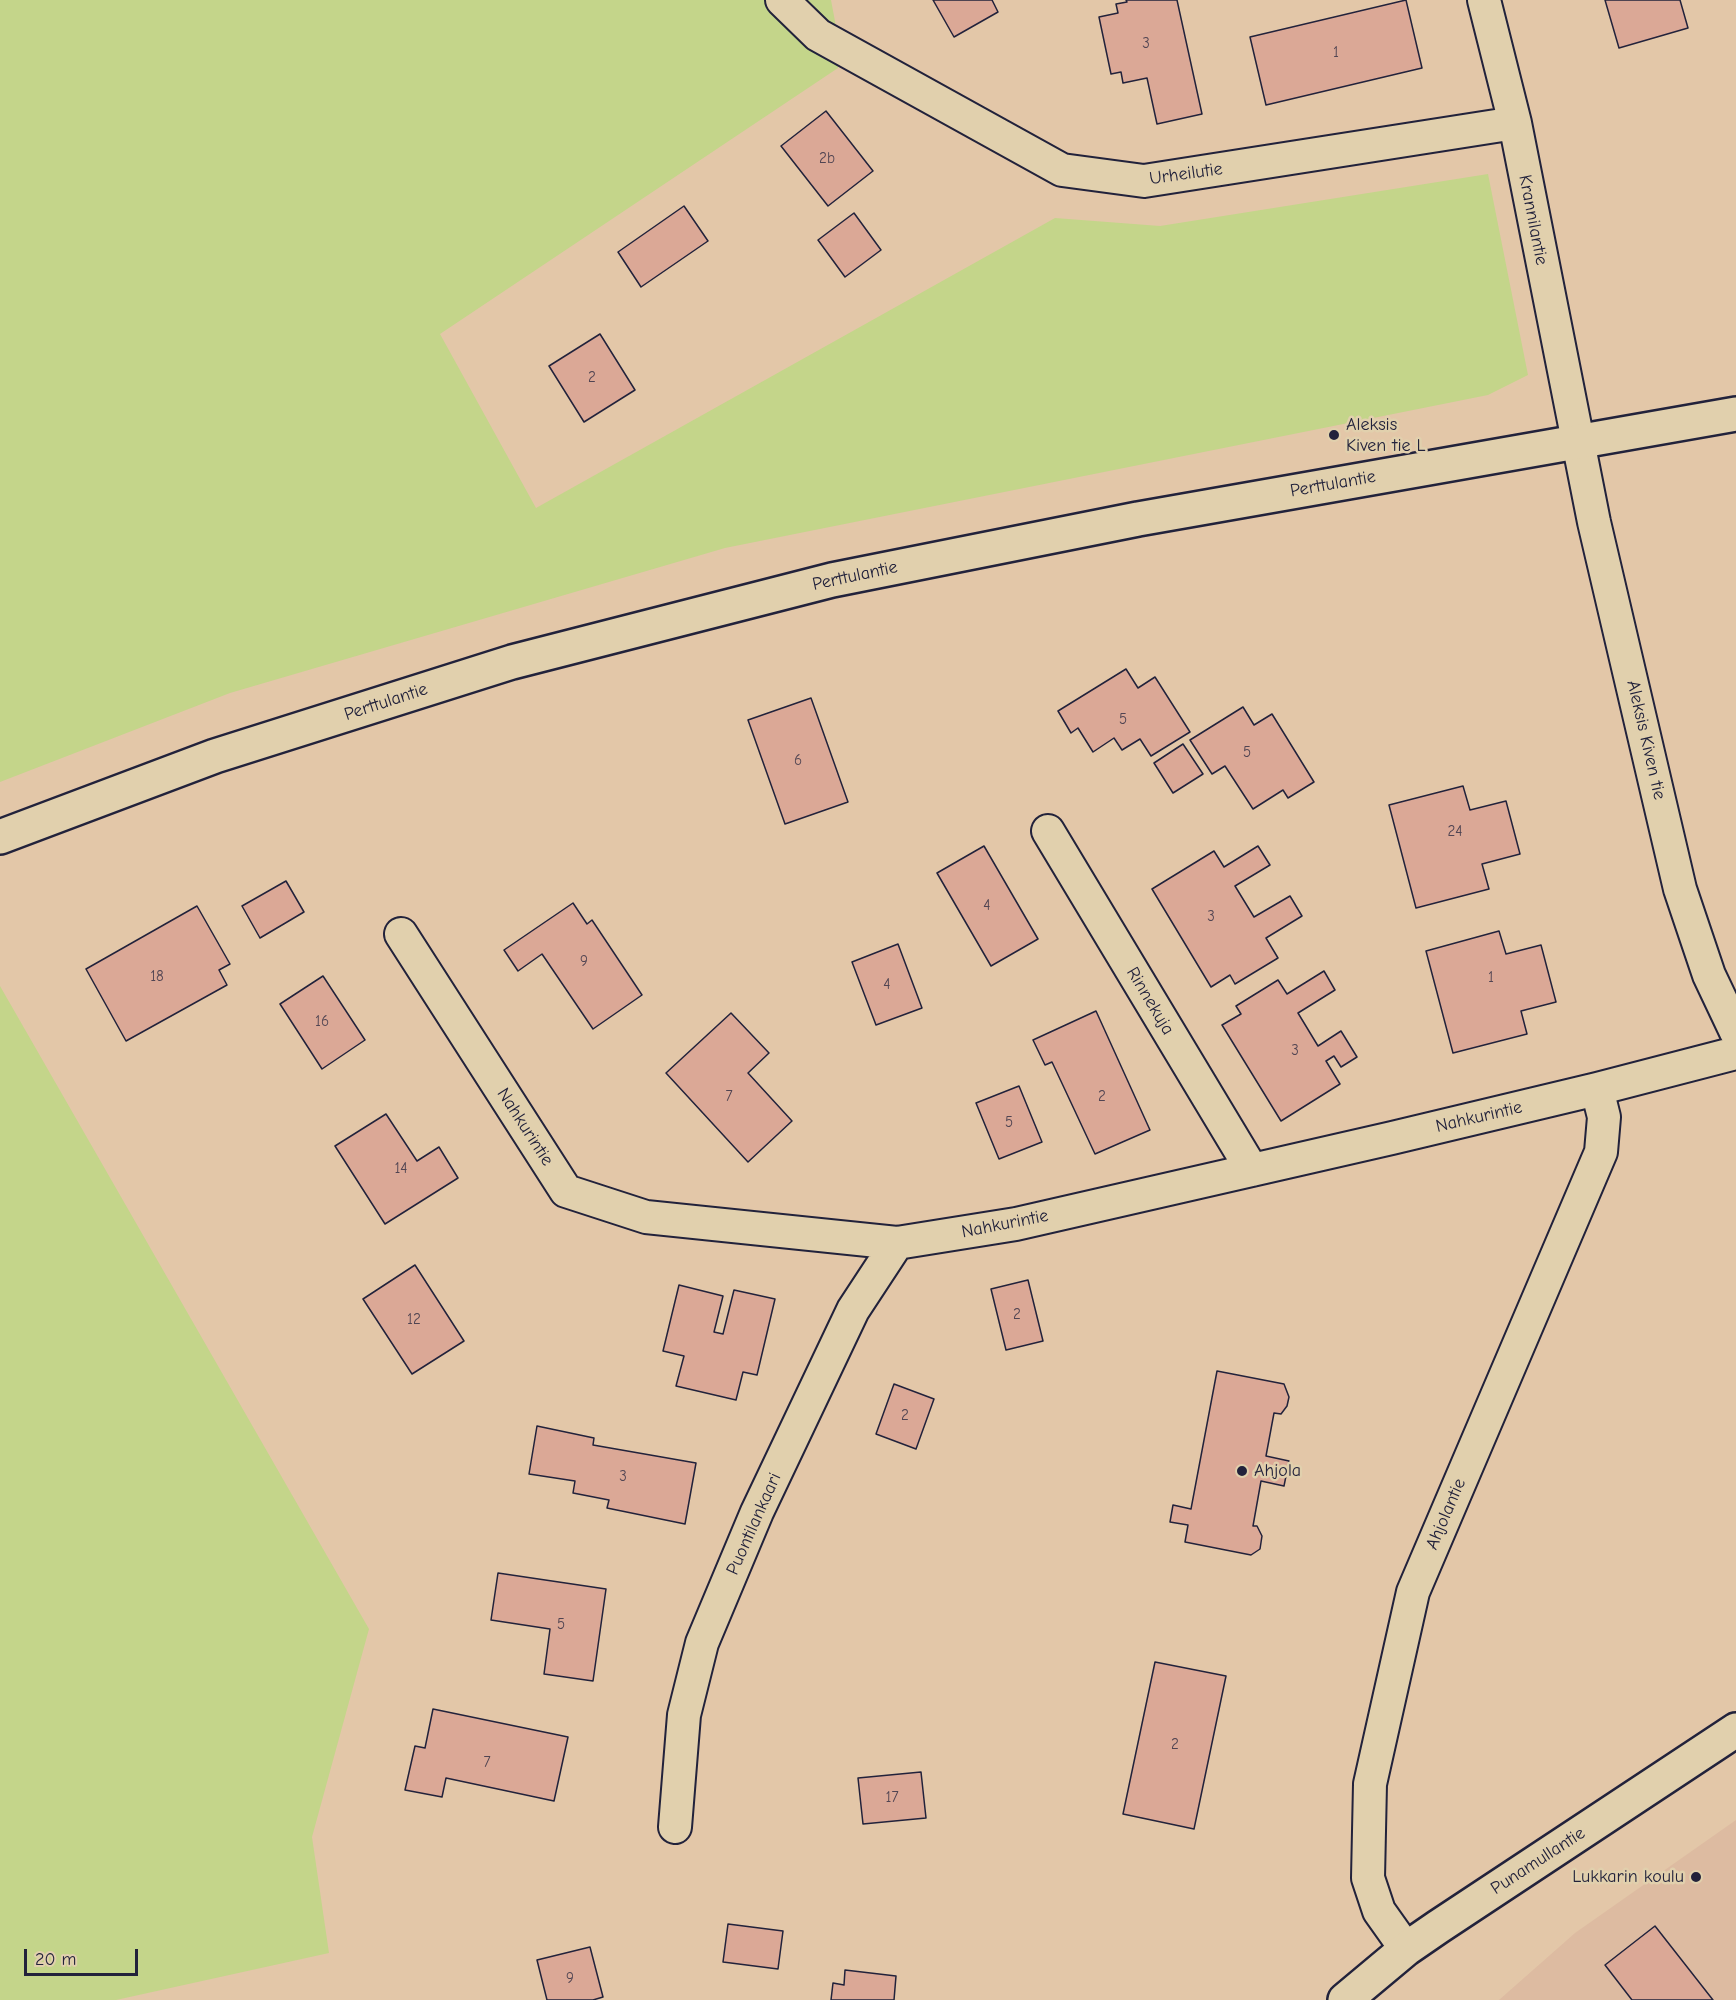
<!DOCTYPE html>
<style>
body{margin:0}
#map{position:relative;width:1736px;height:2000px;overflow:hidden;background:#e3c7a8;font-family:"Comic Neue",sans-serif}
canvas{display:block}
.scale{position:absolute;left:24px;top:1949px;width:114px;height:27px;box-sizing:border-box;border:3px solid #22223b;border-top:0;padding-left:8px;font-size:18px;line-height:21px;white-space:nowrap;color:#22223b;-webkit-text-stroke:4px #e1d0ad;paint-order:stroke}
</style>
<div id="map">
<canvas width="1736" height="2000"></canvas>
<div class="scale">20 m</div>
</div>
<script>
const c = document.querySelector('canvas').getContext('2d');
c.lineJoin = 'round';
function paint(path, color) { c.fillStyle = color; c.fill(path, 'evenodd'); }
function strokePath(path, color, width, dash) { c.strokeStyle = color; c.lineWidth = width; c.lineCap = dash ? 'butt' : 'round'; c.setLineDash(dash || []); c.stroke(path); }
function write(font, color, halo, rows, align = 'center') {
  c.font = font + ' "Comic Neue",sans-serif'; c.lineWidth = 5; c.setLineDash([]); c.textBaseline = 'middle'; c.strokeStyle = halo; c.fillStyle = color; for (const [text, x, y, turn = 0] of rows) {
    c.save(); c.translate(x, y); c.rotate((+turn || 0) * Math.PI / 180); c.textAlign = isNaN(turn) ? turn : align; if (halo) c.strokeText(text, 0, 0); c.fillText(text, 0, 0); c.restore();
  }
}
paint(new Path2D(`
 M 1736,1820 L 1736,2000 L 1499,2000 L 1575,1933 Z`), '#ddbba1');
paint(new Path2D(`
 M 0,0 L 831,0 L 840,48 L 838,68 L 440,334 L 536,508 L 1055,218 L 1160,226 L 1488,174 L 1528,375 L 1488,395 L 725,548 L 230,693 L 0,782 Z
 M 0,986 L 369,1629 L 312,1837 L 329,1953 L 116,2000 L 0,2000 Z`), '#c4d58a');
const building = new Path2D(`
 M 933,0 L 992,0 L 998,12 L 954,37 Z
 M 1126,0 L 1177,0 L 1202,114 L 1157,124 L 1147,78 L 1123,83 L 1121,72 L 1111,74 L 1099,17 L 1118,13 L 1116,4 L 1127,2 Z
 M 1406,0 L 1422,68 L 1266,105 L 1250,37 Z
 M 1605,0 L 1680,0 L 1688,28 L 1619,48 Z
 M 826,111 L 873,171 L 828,206 L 781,146 Z
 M 684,206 L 708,241 L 641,287 L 618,252 Z
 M 854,213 L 881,250 L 845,277 L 818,240 Z
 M 600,334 L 635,390 L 584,422 L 549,366 Z
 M 1126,669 L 1138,688 L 1155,677 L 1190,732 L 1151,756 L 1140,739 L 1122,750 L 1114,738 L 1093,752 L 1078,728 L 1071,733 L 1058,711 Z
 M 811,698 L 848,802 L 785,824 L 748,720 Z
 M 1243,707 L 1254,725 L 1272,714 L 1314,782 L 1288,798 L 1283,790 L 1253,809 L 1225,766 L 1212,774 L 1190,740 Z
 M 1183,744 L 1203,774 L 1173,793 L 1154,763 Z
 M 1463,786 L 1470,810 L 1506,801 L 1520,854 L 1482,864 L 1489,889 L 1416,908 L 1389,805 Z
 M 984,846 L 1038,939 L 991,966 L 937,873 Z
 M 1258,846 L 1270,865 L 1235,886 L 1254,917 L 1290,896 L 1302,916 L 1266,938 L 1278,958 L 1235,984 L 1230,975 L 1211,987 L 1152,889 L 1214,851 L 1224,867 Z
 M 286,881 L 304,912 L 260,938 L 242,906 Z
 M 573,903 L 587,924 L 592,920 L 642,995 L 593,1029 L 542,954 L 518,971 L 504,950 Z
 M 197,906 L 230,964 L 219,970 L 227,985 L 126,1041 L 86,969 Z
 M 1499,931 L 1506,954 L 1541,945 L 1556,1002 L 1521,1011 L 1527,1034 L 1453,1053 L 1426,951 Z
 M 898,944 L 922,1008 L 876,1025 L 852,962 Z
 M 1324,971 L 1335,990 L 1298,1013 L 1318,1046 L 1341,1031 L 1357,1057 L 1341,1067 L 1334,1056 L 1326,1061 L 1340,1084 L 1281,1121 L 1222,1025 L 1241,1014 L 1236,1006 L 1278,980 L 1287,994 Z
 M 323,976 L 365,1040 L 322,1069 L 280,1004 Z
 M 1096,1011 L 1150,1130 L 1095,1154 L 1052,1062 L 1045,1065 L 1033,1040 Z
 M 731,1013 L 769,1053 L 748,1073 L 792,1121 L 748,1162 L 666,1073 Z
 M 1019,1086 L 1042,1142 L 999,1159 L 976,1103 Z
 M 386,1114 L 417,1161 L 439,1147 L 458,1178 L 385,1224 L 335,1146 Z
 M 415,1265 L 464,1341 L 412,1374 L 363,1299 Z
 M 1028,1280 L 1043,1341 L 1006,1350 L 991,1289 Z
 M 679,1285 L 723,1296 L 714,1332 L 723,1334 L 734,1290 L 775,1299 L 757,1375 L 743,1372 L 736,1400 L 676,1386 L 684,1356 L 663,1351 Z
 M 1217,1371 L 1284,1384 L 1289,1397 L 1287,1406 L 1281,1414 L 1274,1413 L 1266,1456 L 1289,1461 L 1284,1486 L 1261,1481 L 1253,1526 L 1257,1526 L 1262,1536 L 1260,1549 L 1251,1555 L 1185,1542 L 1188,1525 L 1170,1522 L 1173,1505 L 1191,1509 Z
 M 894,1384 L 934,1399 L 916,1449 L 876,1434 Z
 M 537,1426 L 594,1438 L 593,1445 L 696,1463 L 685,1524 L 607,1508 L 609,1500 L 573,1493 L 575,1481 L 529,1474 Z
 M 498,1573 L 606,1589 L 593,1681 L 544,1674 L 550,1629 L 491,1620 Z
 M 1155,1662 L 1226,1676 L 1194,1829 L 1123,1814 Z
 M 433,1709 L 568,1737 L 554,1801 L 446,1778 L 442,1797 L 405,1790 L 415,1746 L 425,1748 Z
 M 921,1772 L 926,1818 L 863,1824 L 858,1778 Z
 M 728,1924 L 783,1931 L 778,1969 L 723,1962 Z
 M 1655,1926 L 1713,2000 L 1632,2000 L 1605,1965 Z
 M 590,1947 L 603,1997 L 593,2000 L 547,2000 L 537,1960 Z
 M 845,1970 L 896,1976 L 894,2000 L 831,2000 L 833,1983 L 844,1985 Z`);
paint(building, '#dba896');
strokePath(building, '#22223b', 1.5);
const minor = new Path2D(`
 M 782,0 L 818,35 L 1062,170 L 1144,181 L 1515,123
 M 1484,0 L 1515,123 L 1594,522 L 1680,889 L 1709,975 L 1736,1032
 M 1048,831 L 1252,1170
 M 401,934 L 566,1191 L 646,1217 L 897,1243 L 1016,1224 L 1392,1138 L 1597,1089 L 1736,1053
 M 675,1827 L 684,1715 L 702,1643 L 757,1512 L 853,1310 L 897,1243
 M 1406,1949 L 1379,1911 L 1368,1878 L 1370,1784 L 1413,1592 L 1601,1152 L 1604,1117 L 1597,1089`);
const tertiary = new Path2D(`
 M 0,837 L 215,756 L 512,662 L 832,580 L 1138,519 L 1736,414
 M 1345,2000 L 1406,1949 L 1438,1927 L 1736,1730`);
strokePath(minor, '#22223b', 36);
strokePath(tertiary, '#22223b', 38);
strokePath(minor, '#e1d0ad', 32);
strokePath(tertiary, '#e1d0ad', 33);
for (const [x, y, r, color] of [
 [1334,435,6,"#22223b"],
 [1242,1471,6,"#22223b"],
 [1696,1877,6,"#22223b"]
]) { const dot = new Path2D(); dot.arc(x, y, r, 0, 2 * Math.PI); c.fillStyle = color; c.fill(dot); strokePath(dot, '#e1d0ad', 2); }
write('15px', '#504452', null, [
 ["3",1146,44],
 ["1",1336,53],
 ["2b",827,159],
 ["2",592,378],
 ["5",1123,720],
 ["5",1247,753],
 ["6",798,761],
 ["24",1455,832],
 ["4",987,906],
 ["3",1211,917],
 ["9",584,962],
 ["18",157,977],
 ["1",1491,978],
 ["4",887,985],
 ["16",322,1022],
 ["3",1295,1051],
 ["7",729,1097],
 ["2",1102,1097],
 ["5",1009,1123],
 ["14",401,1169],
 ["2",1017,1315],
 ["12",414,1320],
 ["2",905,1416],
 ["3",623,1477],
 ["5",561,1625],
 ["2",1175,1745],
 ["7",487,1763],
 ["17",892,1798],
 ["9",570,1979]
]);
write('18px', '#22223b', '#e1d0ad', [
 ["Urheilutie",1186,174,-8],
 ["Krannilantie",1533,220,79],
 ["Perttulantie",1333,484,-10],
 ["Perttulantie",855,576,-12],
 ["Perttulantie",386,702,-18],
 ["Aleksis Kiven tie",1646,740,77],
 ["Rinnekuja",1150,1001,59],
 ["Nahkurintie",1479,1117,-13],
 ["Nahkurintie",525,1127,57],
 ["Nahkurintie",1005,1224,-11],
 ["Ahjolantie",1446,1514,-67],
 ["Puontilankaari",754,1524,-66],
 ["Punamullantie",1538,1861,-33]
]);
write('18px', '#22223b', '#e1d0ad', [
 ["Aleksis",1346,425],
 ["Kiven tie L",1346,446],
 ["Ahjola",1254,1471],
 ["Lukkarin koulu",1684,1877,"right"]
], 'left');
</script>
